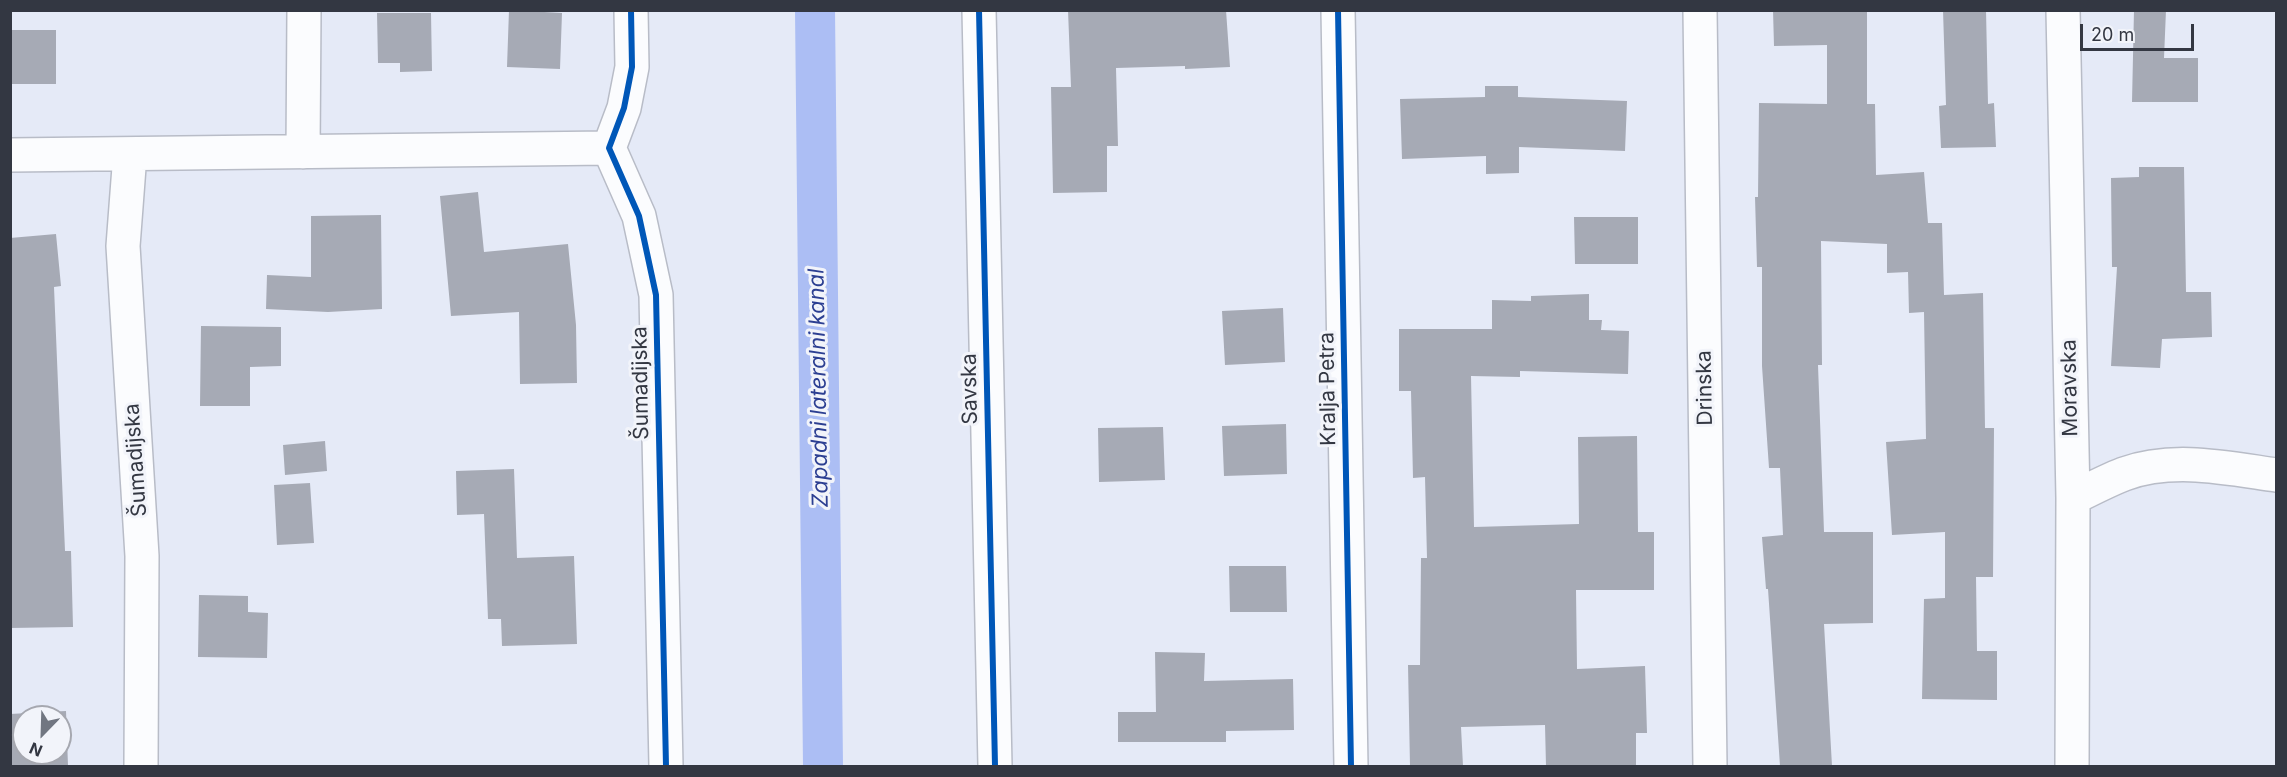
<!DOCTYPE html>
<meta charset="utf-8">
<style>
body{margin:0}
#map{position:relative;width:2287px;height:777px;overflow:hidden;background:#e5eaf7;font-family:Inter,sans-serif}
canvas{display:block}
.frame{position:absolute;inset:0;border:12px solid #333742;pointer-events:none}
.north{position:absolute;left:12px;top:705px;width:60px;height:60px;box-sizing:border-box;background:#f2f4fa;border:2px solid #a6a8b0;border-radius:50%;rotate:203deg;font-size:16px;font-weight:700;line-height:24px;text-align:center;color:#333742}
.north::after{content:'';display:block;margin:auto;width:21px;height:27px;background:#717681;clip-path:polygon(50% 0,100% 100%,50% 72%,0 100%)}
.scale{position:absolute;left:2080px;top:24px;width:114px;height:27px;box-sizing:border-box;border:3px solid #333742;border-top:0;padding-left:8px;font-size:18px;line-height:21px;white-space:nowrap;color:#333742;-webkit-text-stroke:4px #f2f4fa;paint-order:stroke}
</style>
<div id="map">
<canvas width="2287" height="777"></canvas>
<div class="frame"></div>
<div class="north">N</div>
<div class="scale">20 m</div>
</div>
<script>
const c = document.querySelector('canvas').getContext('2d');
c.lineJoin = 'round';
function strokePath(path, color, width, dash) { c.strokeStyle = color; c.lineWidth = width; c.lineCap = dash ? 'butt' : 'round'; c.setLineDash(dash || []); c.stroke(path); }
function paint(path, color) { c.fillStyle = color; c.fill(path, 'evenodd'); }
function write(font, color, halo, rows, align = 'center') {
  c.font = font + ' Inter,sans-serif'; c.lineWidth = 6; c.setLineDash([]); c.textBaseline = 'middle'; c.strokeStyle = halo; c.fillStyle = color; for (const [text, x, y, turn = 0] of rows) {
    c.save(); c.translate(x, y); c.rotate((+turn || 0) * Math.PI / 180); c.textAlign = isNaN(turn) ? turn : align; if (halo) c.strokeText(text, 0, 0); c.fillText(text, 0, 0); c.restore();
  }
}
strokePath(new Path2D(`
 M 815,10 L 823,766`), '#acbef4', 40);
paint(new Path2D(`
 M 509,10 L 562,13 L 560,69 L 507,67 Z
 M 1068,10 L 1226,10 L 1230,67 L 1185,69 L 1185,66 L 1116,68 L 1118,146 L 1107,146 L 1107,192 L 1053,193 L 1051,87 L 1071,87 Z
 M 1773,10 L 1867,10 L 1867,104 L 1875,104 L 1876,175 L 1924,172 L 1928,223 L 1942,223 L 1944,295 L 1983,293 L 1985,428 L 1994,428 L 1993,577 L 1976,577 L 1977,651 L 1997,651 L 1997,700 L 1922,699 L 1924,599 L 1945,598 L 1945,532 L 1892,535 L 1886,442 L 1926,439 L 1924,312 L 1909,313 L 1908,272 L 1887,273 L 1887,244 L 1821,241 L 1822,365 L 1818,365 L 1824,532 L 1873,532 L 1873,623 L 1824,624 L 1832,766 L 1780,766 L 1768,589 L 1766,589 L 1762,537 L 1783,535 L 1780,468 L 1769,468 L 1762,366 L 1762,267 L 1757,267 L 1755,197 L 1758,197 L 1759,103 L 1827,104 L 1827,45 L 1774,46 Z
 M 1943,10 L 1986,10 L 1988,104 L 1994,103 L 1996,147 L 1941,148 L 1939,106 L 1946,105 Z
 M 2134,10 L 2166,10 L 2164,58 L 2198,58 L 2198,102 L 2132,102 Z
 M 377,13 L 431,13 L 432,71 L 400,72 L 400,63 L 378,63 Z
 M 10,30 L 56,30 L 56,84 L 10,84 Z
 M 1485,86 L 1518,86 L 1518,97 L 1627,101 L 1625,151 L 1519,147 L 1519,173 L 1486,174 L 1486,156 L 1402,159 L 1400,99 L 1485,97 Z
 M 2139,167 L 2184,167 L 2186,292 L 2211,292 L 2212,337 L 2162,339 L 2160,368 L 2111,366 L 2117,267 L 2112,267 L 2111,178 L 2139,177 Z
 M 478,192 L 484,252 L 568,244 L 576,325 L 577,383 L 520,384 L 519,312 L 451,316 L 440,196 Z
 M 381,215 L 382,309 L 328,312 L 266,309 L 267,275 L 311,277 L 311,216 Z
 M 1574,217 L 1638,217 L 1638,264 L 1575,264 Z
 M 56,234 L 61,286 L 54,287 L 61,457 L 65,551 L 71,551 L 73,627 L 10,628 L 10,238 Z
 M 1589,294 L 1589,320 L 1602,320 L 1601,330 L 1629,331 L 1628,374 L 1520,371 L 1520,377 L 1471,376 L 1474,527 L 1579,524 L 1578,437 L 1637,436 L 1638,532 L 1654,532 L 1654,590 L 1576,590 L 1577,669 L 1645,666 L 1647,733 L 1636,733 L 1636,766 L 1546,766 L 1545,725 L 1461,727 L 1463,766 L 1410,766 L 1408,665 L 1420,665 L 1421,558 L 1427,558 L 1425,477 L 1413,478 L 1411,391 L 1399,391 L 1399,329 L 1492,329 L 1492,300 L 1531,301 L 1531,296 Z
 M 1283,308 L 1285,362 L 1225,365 L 1222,311 Z
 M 201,326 L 281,327 L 281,366 L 250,367 L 250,406 L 200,406 Z
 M 1286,424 L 1287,474 L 1224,476 L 1222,426 Z
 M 1163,427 L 1165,480 L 1099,482 L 1098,428 Z
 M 325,441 L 327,471 L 285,475 L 283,445 Z
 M 514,469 L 517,558 L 574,556 L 577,644 L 502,646 L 501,619 L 488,619 L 484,514 L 457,515 L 456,471 Z
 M 310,483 L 314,543 L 277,545 L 274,485 Z
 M 1229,566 L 1286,566 L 1287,612 L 1230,612 Z
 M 199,595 L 248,596 L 248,612 L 268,613 L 267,658 L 198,657 Z
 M 1155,652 L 1205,653 L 1204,681 L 1293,679 L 1294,730 L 1226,731 L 1226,742 L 1118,742 L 1118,712 L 1156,712 Z
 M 66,711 L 68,766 L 10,766 L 10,714 ZM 24,717 L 60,717 L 60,753 L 24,753 Z`), '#a6aab5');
const minor = new Path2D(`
 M 631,10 L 632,67 L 624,108 L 609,148 L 639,216 L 656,295 L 666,766
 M 979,10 L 995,766
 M 1338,10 L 1351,766
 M 1700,10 L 1710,766
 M 2063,10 L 2073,498 L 2072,766
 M 303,152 L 304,10
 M 130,154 L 123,246 L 142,556 L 141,766
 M 10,155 L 609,148
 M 2073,498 C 2089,490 2106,481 2124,474 C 2173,456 2227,468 2276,475`);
strokePath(minor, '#b8bcc7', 36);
strokePath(minor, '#fbfcfe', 33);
strokePath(new Path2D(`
 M 631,10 L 632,67 L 624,108 L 609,148 L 639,216 L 656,295 L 666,766
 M 979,10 L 995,766
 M 1338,10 L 1351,766`), '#0057b8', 6);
write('21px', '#333742', '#f2f4fa', [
 ["Šumadijska",641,383,-91],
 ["Drinska",1705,388,-91],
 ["Moravska",2070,388,-91],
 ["Savska",970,389,-91],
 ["Kralja Petra",1328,389,-91],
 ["Šumadijska",136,460,-94]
]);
write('italic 22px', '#2c3f92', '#f2f4fa', [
 ["Zapadni lateralni kanal",819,388,-91]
]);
</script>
